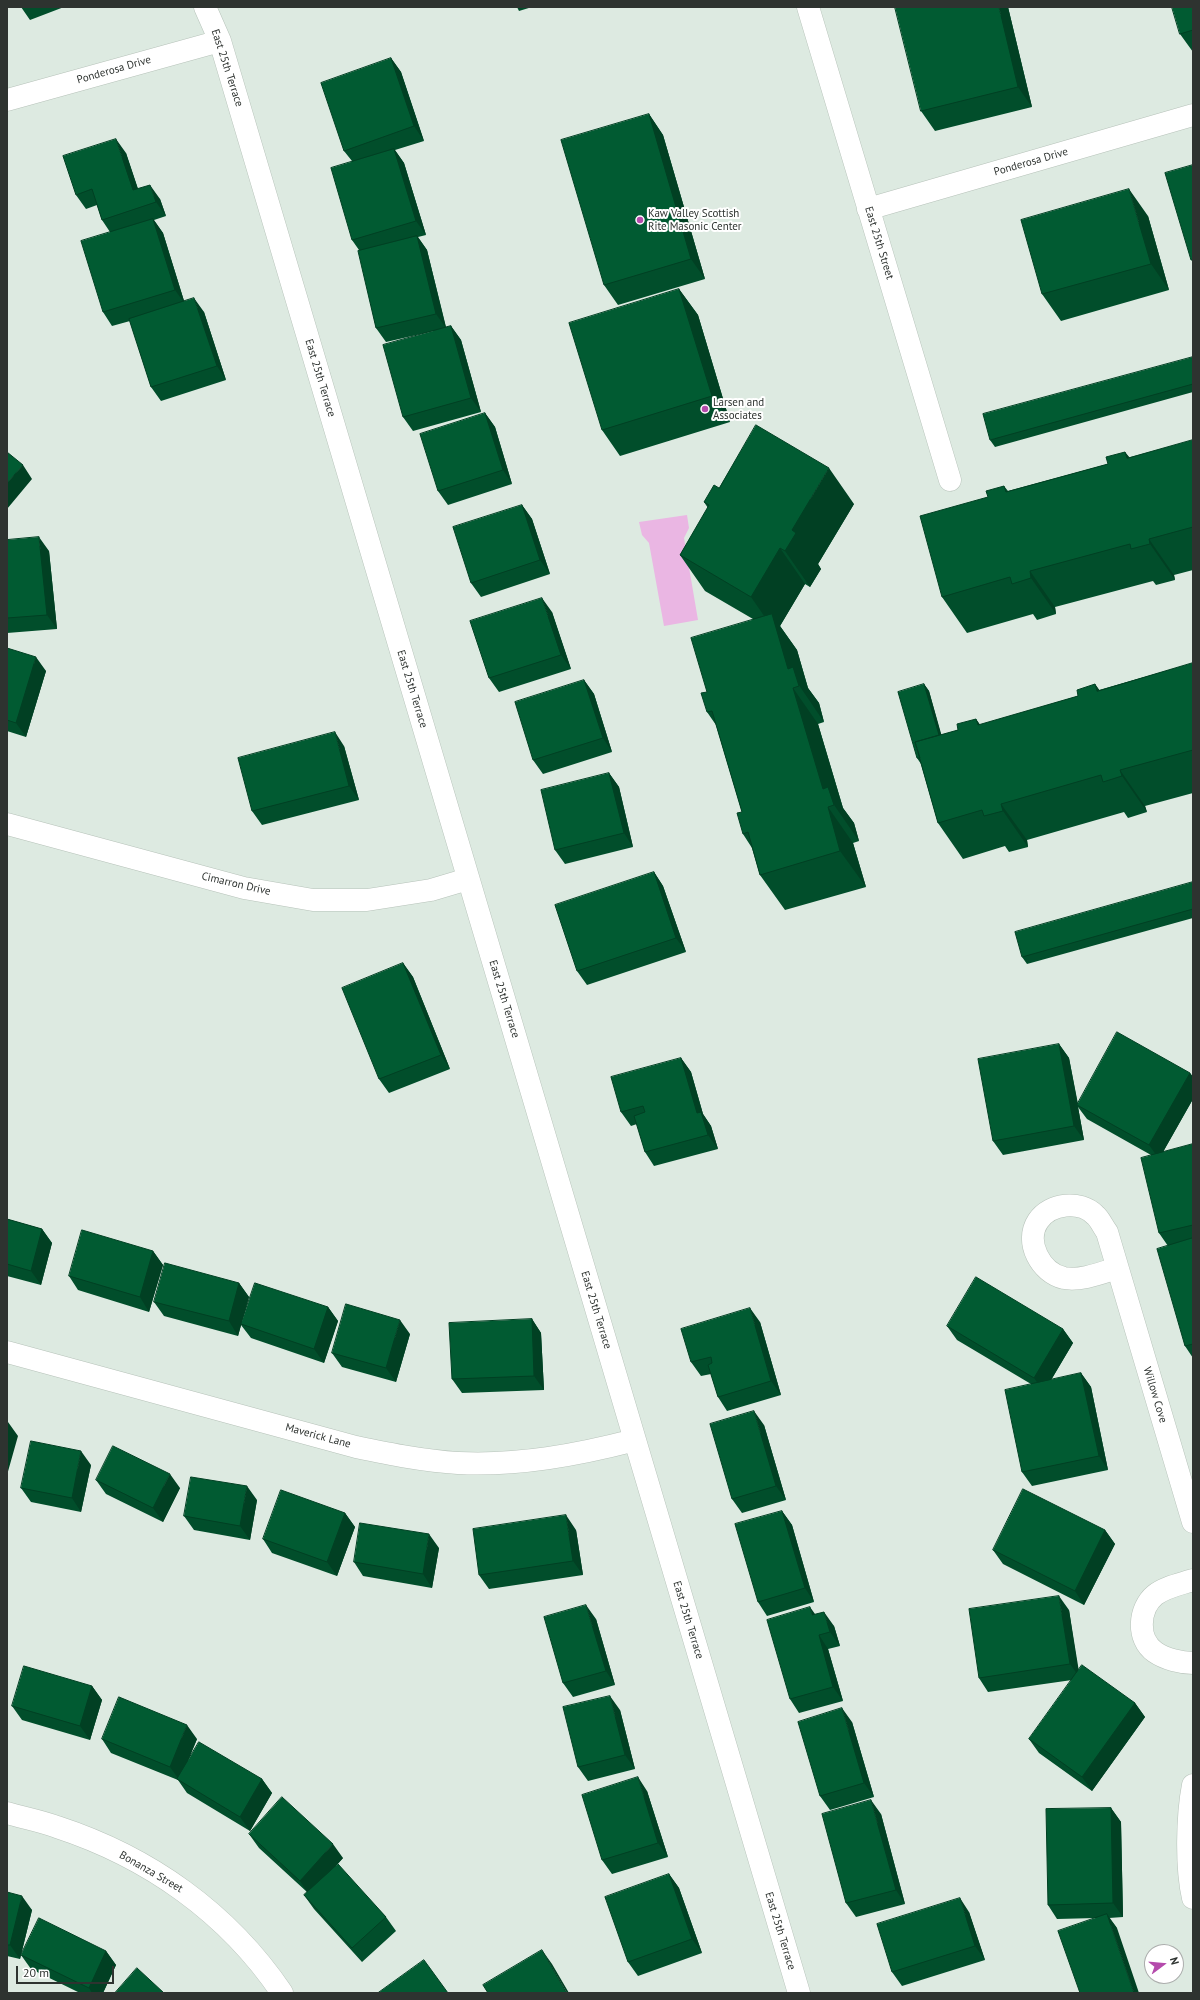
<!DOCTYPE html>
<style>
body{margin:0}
#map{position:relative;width:1200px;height:2000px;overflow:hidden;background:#ddeae1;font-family:"PT Sans",sans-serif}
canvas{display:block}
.frame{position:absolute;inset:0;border:8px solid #2e3330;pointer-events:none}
.north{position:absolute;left:1144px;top:1944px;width:40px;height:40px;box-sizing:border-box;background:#fff;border:1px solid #abadac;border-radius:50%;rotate:74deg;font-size:11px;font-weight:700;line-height:16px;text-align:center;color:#2e3330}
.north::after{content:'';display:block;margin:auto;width:14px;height:18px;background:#b54bac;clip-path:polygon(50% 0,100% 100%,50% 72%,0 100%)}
.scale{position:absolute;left:16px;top:1966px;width:98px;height:18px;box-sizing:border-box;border:2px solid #2e3330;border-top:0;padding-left:5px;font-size:12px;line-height:14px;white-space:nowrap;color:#2e3330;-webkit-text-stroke:3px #fff;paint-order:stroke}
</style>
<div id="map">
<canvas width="1200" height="2000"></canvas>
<div class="frame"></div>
<div class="north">N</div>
<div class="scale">20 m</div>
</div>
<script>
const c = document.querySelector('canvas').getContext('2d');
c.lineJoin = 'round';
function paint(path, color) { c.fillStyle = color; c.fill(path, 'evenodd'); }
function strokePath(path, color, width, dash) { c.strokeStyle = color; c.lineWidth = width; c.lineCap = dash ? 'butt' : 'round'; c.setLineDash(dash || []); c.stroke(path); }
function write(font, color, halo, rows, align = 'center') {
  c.font = font + ' "PT Sans",sans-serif'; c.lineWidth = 4; c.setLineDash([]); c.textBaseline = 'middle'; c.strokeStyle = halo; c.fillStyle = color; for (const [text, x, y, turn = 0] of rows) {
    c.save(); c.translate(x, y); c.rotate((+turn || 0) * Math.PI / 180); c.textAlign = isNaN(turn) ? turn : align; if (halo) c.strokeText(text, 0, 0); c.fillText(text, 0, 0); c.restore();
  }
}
paint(new Path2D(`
 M 687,515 L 689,528 L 684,538 L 698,620 L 664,626 L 649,543 L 642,535 L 639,522 Z`), '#eab6e3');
const minor = new Path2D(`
 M 205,7 L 220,41 L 799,1993
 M 808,7 L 950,480
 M 7,100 L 220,41
 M 868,209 L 1193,115
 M 7,824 L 244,888 L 313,900 L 367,900 L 431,890 L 468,879
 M 1117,1268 C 1101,1273 1081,1281 1064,1278 C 1041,1273 1024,1242 1038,1221 C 1050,1203 1080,1200 1095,1215 C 1100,1219 1103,1227 1107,1232 L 1193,1522
 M 7,1352 L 356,1447 C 390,1454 424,1461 458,1463 C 518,1466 577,1455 635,1440
 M 1193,1580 C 1181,1584 1165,1587 1155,1595 C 1139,1608 1136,1639 1155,1652 C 1165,1659 1181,1663 1193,1663
 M 1193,1785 C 1187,1816 1186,1868 1193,1898
 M 7,1813 C 24,1818 41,1821 57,1827 C 149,1857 228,1913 282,1993`);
strokePath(minor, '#b6c2b9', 23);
strokePath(minor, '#fff', 22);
paint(new Path2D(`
 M 21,7 L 64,7 L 30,20 Z
 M 517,7 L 532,7 L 519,11 Z
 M 1008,7 L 1032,107 L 935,131 L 921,111 Z
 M 1193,7 L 1193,52 L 1180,34 Z
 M 391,58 L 401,72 L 424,141 L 395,150 L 404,163 L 426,235 L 418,237 L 427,250 L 446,327 L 451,326 L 461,340 L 481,412 L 413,431 L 403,417 L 434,331 L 386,342 L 376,328 L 359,250 L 352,240 L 352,161 L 344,151 Z
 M 649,114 L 663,135 L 705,279 L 618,305 L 604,285 Z
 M 126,153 L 138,189 L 160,199 L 166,216 L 154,220 L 163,233 L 184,301 L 204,312 L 226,380 L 161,401 L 151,387 L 130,321 L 112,326 L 103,312 L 110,232 L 102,220 L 97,205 L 86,209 L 76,195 Z
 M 1148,216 L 1169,290 L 1061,321 L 1042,294 Z
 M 679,289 L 698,315 L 730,422 L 620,456 L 602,430 Z
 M 1193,357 L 1193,392 L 995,447 L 990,440 Z
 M 485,413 L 495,427 L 512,484 L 448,505 L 438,491 Z
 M 1193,440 L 1193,570 L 1174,575 L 1175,580 L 1156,585 L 1153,581 L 1055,607 L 1056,614 L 1037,620 L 1033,614 L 967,633 L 942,597 L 988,497 L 1004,486 L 1008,491 L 1108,464 L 1125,452 L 1130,458 Z
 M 719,488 L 854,504 L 818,564 L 821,569 L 810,587 L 805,584 L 780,626 L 797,650 L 808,688 L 819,703 L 824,722 L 818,724 L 843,808 L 854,823 L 859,841 L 853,843 L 866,887 L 785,910 L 760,875 L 752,848 L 743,834 L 742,812 L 716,725 L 707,712 L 707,692 L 753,619 L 705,591 L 680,555 L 708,508 L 704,502 Z
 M 522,505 L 532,519 L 550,574 L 481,597 L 471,583 Z
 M 7,540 L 49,551 L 57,629 L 7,633 Z
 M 552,612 L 571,669 L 499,692 L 489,678 Z
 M 7,648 L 46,671 L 26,737 L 7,731 Z
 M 1193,663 L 1193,793 L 1145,806 L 1147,812 L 1128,818 L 1124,812 L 1027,840 L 1028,847 L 1009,852 L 1005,846 L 963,859 L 938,823 L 921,764 L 917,758 L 924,684 L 929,691 L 941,735 L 958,730 L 976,719 L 980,725 L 1078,696 L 1095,684 L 1099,690 Z
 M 584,680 L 594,694 L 612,752 L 543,774 L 533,760 Z
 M 344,746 L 359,800 L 262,825 L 252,811 Z
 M 609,773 L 619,787 L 633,847 L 565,864 L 555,850 Z
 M 654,872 L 663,886 L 686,952 L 587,985 L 577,971 Z
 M 1193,882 L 1193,918 L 1027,964 L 1022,957 Z
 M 403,963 L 413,977 L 450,1069 L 389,1093 L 379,1079 Z
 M 1059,1044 L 1069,1058 L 1078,1104 L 1190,1073 L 1193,1077 L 1193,1099 L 1163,1152 L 1193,1144 L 1193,1358 L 1185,1346 L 1168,1246 L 1159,1233 L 1151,1155 L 1087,1119 L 1078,1107 L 1084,1140 L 1003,1155 L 993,1141 Z
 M 681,1058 L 691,1072 L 703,1114 L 711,1126 L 718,1149 L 654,1166 L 645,1152 L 637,1124 L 631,1126 L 621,1112 Z
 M 7,1219 L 42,1229 L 52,1243 L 41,1285 L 7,1276 Z
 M 153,1251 L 163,1265 L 149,1312 L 78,1290 L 69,1276 Z
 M 239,1283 L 249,1297 L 242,1322 L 328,1307 L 338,1321 L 324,1363 L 251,1338 L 241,1325 L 238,1336 L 164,1316 L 154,1302 Z
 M 532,1319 L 541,1333 L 544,1390 L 462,1393 L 452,1379 Z
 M 760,1322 L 781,1395 L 727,1411 L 718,1397 L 711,1374 L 701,1376 L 691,1362 Z
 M 947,1326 L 1063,1329 L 1073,1343 L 1051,1380 L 1081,1373 L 1091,1387 L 1108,1470 L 1032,1486 L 1022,1472 L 1031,1384 L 957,1340 Z
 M 410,1334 L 396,1382 L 342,1367 L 332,1353 Z
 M 764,1425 L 786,1500 L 742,1513 L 732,1499 Z
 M 91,1465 L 81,1512 L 31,1502 L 21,1488 Z
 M 96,1480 L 180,1488 L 163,1522 L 106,1494 Z
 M 257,1500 L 250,1540 L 194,1530 L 184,1516 Z
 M 782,1511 L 792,1525 L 814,1602 L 767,1616 L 758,1602 Z
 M 345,1513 L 355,1527 L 337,1576 L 272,1553 L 263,1539 Z
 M 576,1530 L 583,1575 L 489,1589 L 479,1575 Z
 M 1105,1530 L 1115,1544 L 1084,1605 L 1003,1564 L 993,1550 Z
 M 439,1548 L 432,1588 L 363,1576 L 354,1562 Z
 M 1069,1610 L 1078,1670 L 1135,1703 L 1145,1717 L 1092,1791 L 1039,1753 L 1029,1739 L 1072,1680 L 988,1692 L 979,1678 Z
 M 815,1615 L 834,1626 L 840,1646 L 828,1649 L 843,1701 L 799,1713 L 790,1699 Z
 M 596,1619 L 615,1685 L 573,1697 L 563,1683 Z
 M 92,1686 L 102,1700 L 90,1740 L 22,1720 L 12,1706 Z
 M 620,1710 L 635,1769 L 588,1781 L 578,1767 Z
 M 852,1722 L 874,1797 L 830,1810 L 820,1796 Z
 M 102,1739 L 197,1739 L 188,1760 L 262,1779 L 272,1793 L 250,1831 L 187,1793 L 178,1780 L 111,1753 Z
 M 647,1791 L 668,1857 L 612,1874 L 602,1860 Z
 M 1111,1808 L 1121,1822 L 1123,1917 L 1109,1918 L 1117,1928 L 1096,1918 L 1057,1919 L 1048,1905 Z
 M 881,1814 L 905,1904 L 856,1917 L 846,1903 Z
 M 249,1834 L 343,1858 L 336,1866 L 386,1917 L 396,1931 L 362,1962 L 314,1909 L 304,1895 L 307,1892 L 259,1848 Z
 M 669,1874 L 679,1888 L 702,1953 L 638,1976 L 628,1962 Z
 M 7,1892 L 32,1910 L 20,1959 L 7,1956 Z
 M 969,1912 L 985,1960 L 902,1986 L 892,1972 Z
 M 106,1951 L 116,1965 L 103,1993 L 80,1993 L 31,1969 L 21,1955 Z`), '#014e2b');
paint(new Path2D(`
 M 999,7 L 1008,7 L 1032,107 L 1018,87 Z
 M 391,58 L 401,72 L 424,141 L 414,126 Z
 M 649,114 L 663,135 L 705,279 L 691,259 Z
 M 116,139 L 126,153 L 143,204 L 133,190 Z
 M 394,149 L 404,163 L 426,235 L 416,221 Z
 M 150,185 L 160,199 L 166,216 L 156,202 Z
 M 1129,189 L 1148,216 L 1169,290 L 1151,264 Z
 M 153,219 L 163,233 L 185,304 L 175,290 Z
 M 417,236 L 427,250 L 446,328 L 436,314 Z
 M 679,289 L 698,315 L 730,422 L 712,396 Z
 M 194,298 L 204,312 L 226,380 L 217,366 Z
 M 451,326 L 461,340 L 481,412 L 471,398 Z
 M 485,413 L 495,427 L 512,484 L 503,470 Z
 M 1125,452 L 1151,488 L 1127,458 Z
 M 23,465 L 32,479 L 7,509 L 7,483 Z
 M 829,468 L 854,504 L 818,564 L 821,569 L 810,587 L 785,551 L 792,530 Z
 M 522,505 L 532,519 L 550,574 L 540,560 Z
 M 39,537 L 49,551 L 57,629 L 47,615 Z
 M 1149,539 L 1174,575 L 1175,580 L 1150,544 Z
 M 780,548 L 805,584 L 780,626 L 797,650 L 808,688 L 819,703 L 824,722 L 788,669 L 776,633 L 751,597 Z
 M 1030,571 L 1055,607 L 1056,614 L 1031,578 Z
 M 542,598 L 552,612 L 571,669 L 561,655 Z
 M 36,657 L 46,671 L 26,737 L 16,723 Z
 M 584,680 L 594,694 L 612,752 L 603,738 Z
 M 924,684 L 929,691 L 948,758 L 943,751 Z
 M 1095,684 L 1121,720 L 1097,691 Z
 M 793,688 L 818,724 L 843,808 L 854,823 L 859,841 L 823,789 Z
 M 976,719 L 1001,755 L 978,725 Z
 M 335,732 L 344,746 L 359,800 L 349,786 Z
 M 1120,770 L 1145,806 L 1147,812 L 1122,776 Z
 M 609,773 L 619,787 L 633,847 L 624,833 Z
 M 1001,804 L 1027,840 L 1028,847 L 1003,811 Z
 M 828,807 L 853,843 L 866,887 L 840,851 Z
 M 654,872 L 663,886 L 686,952 L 676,938 Z
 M 403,963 L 413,977 L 450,1069 L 441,1055 Z
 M 1059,1044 L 1069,1058 L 1078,1106 L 1077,1105 L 1078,1107 L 1084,1140 L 1074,1126 Z
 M 681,1058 L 691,1072 L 703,1114 L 711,1126 L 718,1149 L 708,1135 L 697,1113 Z
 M 1190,1073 L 1193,1077 L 1193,1099 L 1159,1159 L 1149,1145 Z
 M 42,1229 L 52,1243 L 41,1285 L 31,1271 Z
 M 153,1251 L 163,1265 L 149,1312 L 140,1297 Z
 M 239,1283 L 249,1297 L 238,1336 L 229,1321 Z
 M 328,1307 L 338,1321 L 324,1363 L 314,1349 Z
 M 750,1308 L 760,1322 L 781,1395 L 771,1381 Z
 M 532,1319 L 541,1333 L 544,1390 L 534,1376 Z
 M 400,1320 L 410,1334 L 396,1382 L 386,1368 Z
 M 1063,1329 L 1073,1343 L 1044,1392 L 1034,1378 Z
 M 1081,1373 L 1091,1387 L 1108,1470 L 1099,1456 Z
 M 754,1411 L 764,1425 L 786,1500 L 776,1486 Z
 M 8,1422 L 18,1436 L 7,1475 L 7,1426 Z
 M 81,1451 L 91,1465 L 81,1512 L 72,1498 Z
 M 170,1474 L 180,1488 L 163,1522 L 153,1508 Z
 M 247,1486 L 257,1500 L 250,1540 L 240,1526 Z
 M 782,1511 L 792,1525 L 814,1602 L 805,1588 Z
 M 345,1513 L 355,1527 L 337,1576 L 327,1562 Z
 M 566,1515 L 576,1530 L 583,1575 L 573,1561 Z
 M 1105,1530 L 1115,1544 L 1084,1605 L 1075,1591 Z
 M 429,1534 L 439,1548 L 432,1588 L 423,1574 Z
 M 1059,1596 L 1069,1610 L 1080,1678 L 1070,1664 Z
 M 586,1605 L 596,1619 L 615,1685 L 606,1671 Z
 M 810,1607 L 820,1621 L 812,1615 Z
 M 824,1612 L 834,1626 L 840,1646 L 830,1632 Z
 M 819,1635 L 828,1649 L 843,1701 L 833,1687 Z
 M 92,1686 L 102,1700 L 90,1740 L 80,1726 Z
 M 610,1696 L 620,1710 L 635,1769 L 625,1755 Z
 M 1135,1703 L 1145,1717 L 1092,1791 L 1082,1777 Z
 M 842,1708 L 852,1722 L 874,1797 L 864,1783 Z
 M 187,1725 L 197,1739 L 180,1781 L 170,1767 Z
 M 638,1777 L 647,1791 L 668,1857 L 658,1843 Z
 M 262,1779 L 272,1793 L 250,1831 L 240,1817 Z
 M 871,1800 L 881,1814 L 905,1904 L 896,1890 Z
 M 1111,1808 L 1121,1822 L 1123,1917 L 1113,1903 Z
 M 333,1844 L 343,1858 L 309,1895 L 300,1881 Z
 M 669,1874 L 679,1888 L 702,1953 L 692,1939 Z
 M 22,1896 L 32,1910 L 20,1959 L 10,1945 Z
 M 960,1898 L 969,1912 L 985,1960 L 975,1946 Z
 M 1107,1914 L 1117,1928 L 1139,1993 L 1134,1993 Z
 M 542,1950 L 552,1964 L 569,1993 L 567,1993 Z
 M 106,1951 L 116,1965 L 103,1993 L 92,1993 L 89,1988 Z`), '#014023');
const building = new Path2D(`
 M 895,7 L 999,7 L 1018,87 L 921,111 Z
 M 1172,7 L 1193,7 L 1193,30 L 1180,34 Z
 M 391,58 L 414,126 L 344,151 L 321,83 Z
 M 649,114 L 691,259 L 604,285 L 561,140 Z
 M 116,139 L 133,190 L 150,185 L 156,202 L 102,220 L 92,189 L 76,195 L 63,156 Z
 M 394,149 L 416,221 L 352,240 L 331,168 Z
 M 1193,165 L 1193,260 L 1191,260 L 1165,173 Z
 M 1129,189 L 1151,264 L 1042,294 L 1021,220 Z
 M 153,219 L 175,290 L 103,312 L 81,241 Z
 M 417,236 L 436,314 L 376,328 L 358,251 Z
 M 679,289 L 712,396 L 602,430 L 569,323 Z
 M 194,298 L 217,366 L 151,387 L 129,319 Z
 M 451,326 L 471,398 L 403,417 L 383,345 Z
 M 1193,357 L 1193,384 L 990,440 L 983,414 Z
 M 485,413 L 503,470 L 438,491 L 420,434 Z
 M 756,425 L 829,468 L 792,530 L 796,533 L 785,551 L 780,548 L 751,597 L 680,555 L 709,505 L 704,502 L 714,485 L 719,488 Z
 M 1193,440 L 1193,527 L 1149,539 L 1150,544 L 1131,549 L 1130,544 L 1030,571 L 1031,578 L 1012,584 L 1010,577 L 942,597 L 920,516 L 988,497 L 986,491 L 1004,486 L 1006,492 L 1108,464 L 1106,457 L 1125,452 L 1127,458 Z
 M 7,452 L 23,465 L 7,483 Z
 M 522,505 L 540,560 L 471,583 L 453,527 Z
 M 39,537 L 47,615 L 7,618 L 7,540 Z
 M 542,598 L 561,655 L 489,678 L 470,621 Z
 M 772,614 L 788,669 L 793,667 L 799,686 L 793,688 L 823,789 L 828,787 L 834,805 L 828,807 L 840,851 L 760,875 L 748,832 L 743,834 L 737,813 L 742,812 L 712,711 L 707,712 L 701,693 L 707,692 L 691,638 Z
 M 7,648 L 36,657 L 16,723 L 7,720 Z
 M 1193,663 L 1193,750 L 1120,770 L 1122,776 L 1103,782 L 1101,775 L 1001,804 L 1003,811 L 984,816 L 982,810 L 938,823 L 915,742 L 958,730 L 957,724 L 976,719 L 978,725 L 1078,696 L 1077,690 L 1095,684 L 1097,691 Z
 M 584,680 L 603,738 L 533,760 L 515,702 Z
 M 924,684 L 939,735 L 915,742 L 920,758 L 917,758 L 898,692 Z
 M 335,732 L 349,786 L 252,811 L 238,758 Z
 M 609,773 L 624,833 L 555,850 L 541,790 Z
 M 654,872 L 676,938 L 577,971 L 555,905 Z
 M 1193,882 L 1193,909 L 1022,957 L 1015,932 Z
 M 403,963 L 441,1055 L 379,1079 L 342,988 Z
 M 1117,1032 L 1190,1073 L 1149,1145 L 1077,1105 Z
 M 1059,1044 L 1074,1126 L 993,1141 L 978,1059 Z
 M 681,1058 L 697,1113 L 701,1112 L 708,1135 L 645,1152 L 634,1116 L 645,1112 L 643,1106 L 621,1112 L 611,1077 Z
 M 1193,1144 L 1193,1225 L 1159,1233 L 1141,1158 Z
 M 7,1219 L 42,1229 L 31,1271 L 7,1264 Z
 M 82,1230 L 153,1251 L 140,1297 L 69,1276 Z
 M 1193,1238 L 1193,1344 L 1185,1346 L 1157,1249 Z
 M 165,1263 L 239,1283 L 229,1321 L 154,1302 Z
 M 976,1277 L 1063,1329 L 1034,1378 L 947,1326 Z
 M 255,1283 L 328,1307 L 314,1349 L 241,1324 Z
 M 346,1304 L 400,1320 L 386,1368 L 332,1353 Z
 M 750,1308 L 771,1381 L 718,1397 L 708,1365 L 712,1363 L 711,1357 L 691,1362 L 681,1329 Z
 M 532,1319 L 534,1376 L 452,1379 L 449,1323 Z
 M 1081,1373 L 1099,1456 L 1022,1472 L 1005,1390 Z
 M 754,1411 L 776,1486 L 732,1499 L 710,1424 Z
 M 31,1441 L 81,1451 L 72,1498 L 21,1488 Z
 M 113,1446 L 170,1474 L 153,1508 L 96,1480 Z
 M 191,1477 L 247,1486 L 240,1526 L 184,1516 Z
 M 1023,1489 L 1105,1530 L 1075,1591 L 993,1550 Z
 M 281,1490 L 345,1513 L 327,1562 L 263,1539 Z
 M 782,1511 L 805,1588 L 758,1602 L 735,1524 Z
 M 566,1515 L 573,1561 L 479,1575 L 473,1529 Z
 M 360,1523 L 429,1534 L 423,1574 L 354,1562 Z
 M 1059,1596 L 1070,1664 L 979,1678 L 969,1609 Z
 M 586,1605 L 606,1671 L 563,1683 L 544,1617 Z
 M 810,1607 L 812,1615 L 824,1612 L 830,1632 L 819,1635 L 833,1687 L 790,1699 L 767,1620 Z
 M 1082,1665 L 1135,1703 L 1082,1777 L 1029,1739 Z
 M 24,1666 L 92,1686 L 80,1726 L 12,1706 Z
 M 610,1696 L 625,1755 L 578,1767 L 563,1707 Z
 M 119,1697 L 187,1725 L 170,1767 L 102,1739 Z
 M 842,1708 L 864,1783 L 820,1796 L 798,1722 Z
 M 199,1742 L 262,1779 L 240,1817 L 177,1779 Z
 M 638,1777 L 658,1843 L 602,1860 L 582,1795 Z
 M 282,1797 L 333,1844 L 300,1881 L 249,1834 Z
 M 871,1800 L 896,1890 L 846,1903 L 822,1814 Z
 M 1111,1808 L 1113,1903 L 1048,1905 L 1046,1809 Z
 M 338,1864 L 386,1917 L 352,1948 L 304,1895 Z
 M 669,1874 L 692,1939 L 628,1962 L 605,1897 Z
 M 7,1892 L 22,1896 L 10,1945 L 7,1945 Z
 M 960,1898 L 975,1946 L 892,1972 L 877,1924 Z
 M 1107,1914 L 1134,1993 L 1080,1993 L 1058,1931 Z
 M 39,1918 L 106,1951 L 89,1988 L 21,1955 Z
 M 542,1950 L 566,1992 L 564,1993 L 488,1993 L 483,1985 Z
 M 424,1960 L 448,1993 L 378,1993 Z
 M 137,1968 L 164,1993 L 115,1993 Z`);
paint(building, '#015b32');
strokePath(building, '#014023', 1);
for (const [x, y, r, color] of [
 [640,220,4,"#b54bac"],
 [705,409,4,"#b54bac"]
]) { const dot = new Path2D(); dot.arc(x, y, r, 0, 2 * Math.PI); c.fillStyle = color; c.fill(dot); strokePath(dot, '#fff', 1.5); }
write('11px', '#2e3330', '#fff', [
 ["East 25th Terrace",227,68,72],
 ["Ponderosa Drive",114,70,-16],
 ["Ponderosa Drive",1031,162,-16],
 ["East 25th Street",879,243,73],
 ["East 25th Terrace",320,378,73],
 ["East 25th Terrace",412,689,73],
 ["Cimarron Drive",236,884,13],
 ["East 25th Terrace",504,999,73],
 ["East 25th Terrace",596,1310,73],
 ["Willow Cove",1155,1395,73],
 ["Maverick Lane",318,1436,15],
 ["East 25th Terrace",688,1620,73],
 ["Bonanza Street",151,1872,30],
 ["East 25th Terrace",780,1931,73]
]);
write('11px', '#2e3330', '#fff', [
 ["Kaw Valley Scottish",648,214],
 ["Rite Masonic Center",648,227],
 ["Larsen and",713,403],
 ["Associates",713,416]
], 'left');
</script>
